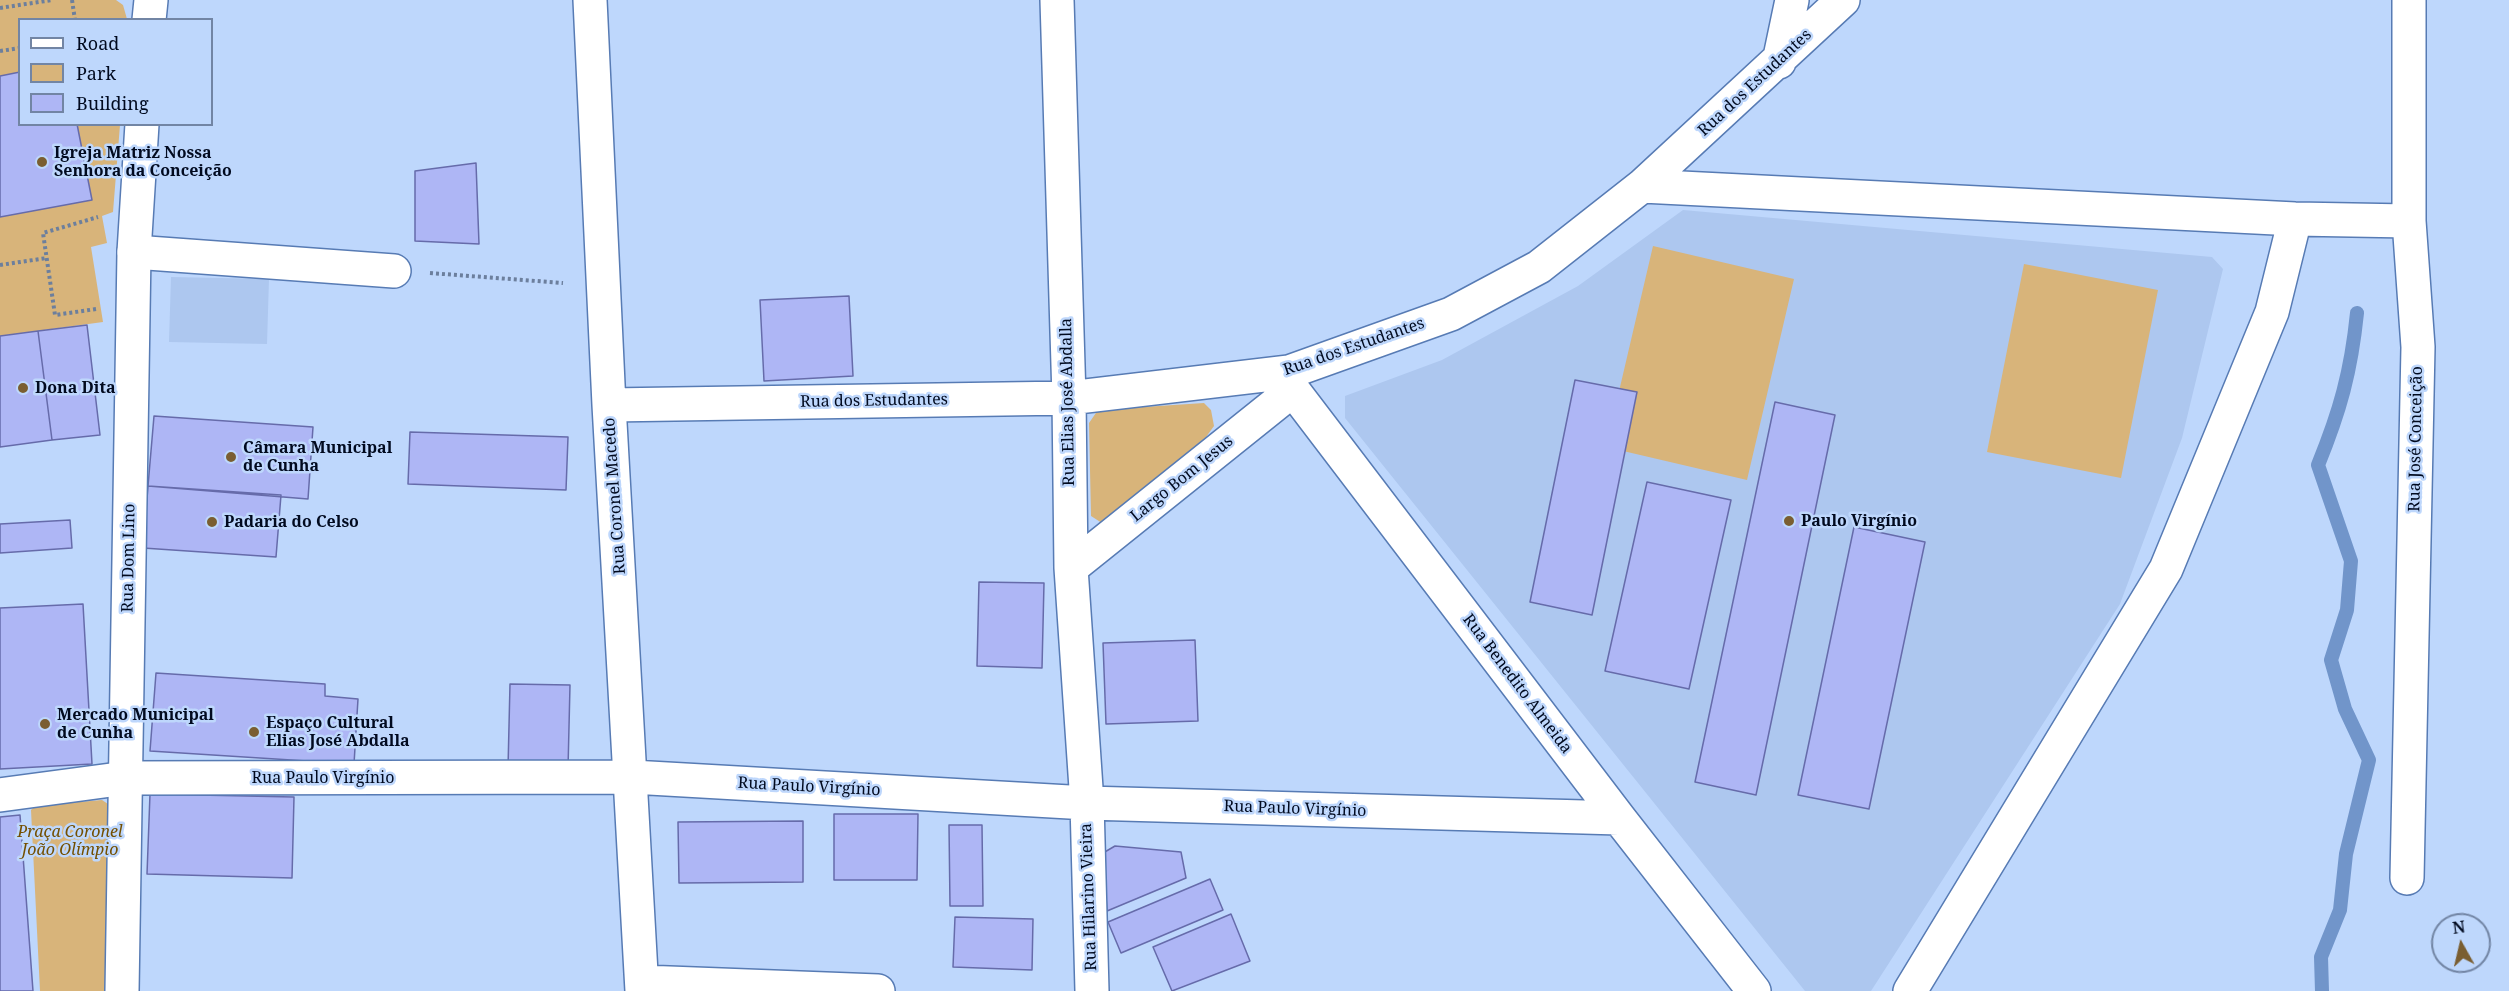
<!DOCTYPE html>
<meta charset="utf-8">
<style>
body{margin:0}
#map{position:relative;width:2509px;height:991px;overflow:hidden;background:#bed7fc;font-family:"Noto Serif",serif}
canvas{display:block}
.legend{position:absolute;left:18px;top:18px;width:195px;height:108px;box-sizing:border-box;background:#bed7fc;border:2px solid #7285a4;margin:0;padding:8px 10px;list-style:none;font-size:18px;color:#010a1f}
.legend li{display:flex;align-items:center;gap:12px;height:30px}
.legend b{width:30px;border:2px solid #7285a4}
.north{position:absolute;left:2431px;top:913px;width:60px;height:60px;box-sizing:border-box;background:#bed7fc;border:2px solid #7285a4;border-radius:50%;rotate:352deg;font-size:16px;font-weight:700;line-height:24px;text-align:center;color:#010a1f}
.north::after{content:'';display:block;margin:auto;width:21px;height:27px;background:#7a5e31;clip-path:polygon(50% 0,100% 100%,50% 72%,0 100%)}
</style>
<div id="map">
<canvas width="2509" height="991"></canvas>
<ul class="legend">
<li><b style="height:8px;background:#fff"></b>Road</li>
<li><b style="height:16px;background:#d8b47a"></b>Park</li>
<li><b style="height:16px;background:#aeb6f5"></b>Building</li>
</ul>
<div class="north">N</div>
</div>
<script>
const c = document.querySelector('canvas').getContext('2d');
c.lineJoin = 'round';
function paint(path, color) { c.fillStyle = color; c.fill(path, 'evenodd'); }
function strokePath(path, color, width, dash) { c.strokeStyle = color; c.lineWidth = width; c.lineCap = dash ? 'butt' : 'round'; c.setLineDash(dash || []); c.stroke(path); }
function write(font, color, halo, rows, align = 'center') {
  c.font = font + ' "Noto Serif",serif'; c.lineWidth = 5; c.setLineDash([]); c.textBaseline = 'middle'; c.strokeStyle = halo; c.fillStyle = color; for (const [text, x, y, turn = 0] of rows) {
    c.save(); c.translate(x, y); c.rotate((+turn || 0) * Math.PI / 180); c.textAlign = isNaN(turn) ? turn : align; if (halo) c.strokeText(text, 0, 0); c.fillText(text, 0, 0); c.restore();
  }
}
paint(new Path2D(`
 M 1683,210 L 2212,257 L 2223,269 L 2182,438 L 2120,604 L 1871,991 L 1805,991 L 1345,418 L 1345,396 L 1442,360 L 1578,286 Z
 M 171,277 L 269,279 L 267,344 L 169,342 Z`), '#adc7ef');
paint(new Path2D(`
 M 0,0 L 116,0 L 123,5 L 127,19 L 20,20 L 20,124 L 120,125 L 113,212 L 102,216 L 107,243 L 91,247 L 103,322 L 0,336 Z
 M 1653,246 L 1794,279 L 1747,480 L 1606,447 Z
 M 2024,264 L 2158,290 L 2121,478 L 1987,452 Z
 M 1204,403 L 1211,410 L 1214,426 L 1206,437 L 1105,525 L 1091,516 L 1089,423 L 1098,410 Z
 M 102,800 L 108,804 L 105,991 L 40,991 L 31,810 L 35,806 Z`), '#d8b47a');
strokePath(new Path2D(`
 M 2322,991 L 2321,957 L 2340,910 L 2346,854 L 2369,760 L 2345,709 L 2331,660 L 2347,610 L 2351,561 L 2318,465 C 2340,411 2351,372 2357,313`), '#7195ca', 14);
const building = new Path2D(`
 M 20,72 L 20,124 L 77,124 L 92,200 L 0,217 L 0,76 Z
 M 476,163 L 479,244 L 415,241 L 415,171 Z
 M 849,296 L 853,376 L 764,381 L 760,300 Z
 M 87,325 L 100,435 L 52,440 L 38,331 Z
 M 38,331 L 52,440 L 0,447 L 0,336 Z
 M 1575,380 L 1637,392 L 1592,615 L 1530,602 Z
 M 1775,402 L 1835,415 L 1756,795 L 1695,782 Z
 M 154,416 L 313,427 L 308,499 L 148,486 Z
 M 410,432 L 568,437 L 566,490 L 408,484 Z
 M 1647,482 L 1731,500 L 1689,689 L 1605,671 Z
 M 148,486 L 281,495 L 276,557 L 143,548 Z
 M 70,520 L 72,548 L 0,553 L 0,524 Z
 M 1854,527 L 1925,542 L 1869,809 L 1798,795 Z
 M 979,582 L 1044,583 L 1042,668 L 977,666 Z
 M 83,604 L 92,764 L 0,769 L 0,608 Z
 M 1195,640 L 1198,721 L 1106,724 L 1103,643 Z
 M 156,673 L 325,684 L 325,696 L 358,699 L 354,764 L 150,751 Z
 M 510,684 L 570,685 L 568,769 L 508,768 Z
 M 150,794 L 294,797 L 292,878 L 147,874 Z
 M 834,814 L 918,814 L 917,880 L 834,880 Z
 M 20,815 L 33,991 L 0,991 L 0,817 Z
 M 803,821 L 803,882 L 679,883 L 678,822 Z
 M 949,825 L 982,825 L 983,906 L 950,906 Z
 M 1115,846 L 1181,852 L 1186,878 L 1107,911 L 1103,853 Z
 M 1210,879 L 1223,910 L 1121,953 L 1108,922 Z
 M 1231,914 L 1250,961 L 1172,991 L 1153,947 Z
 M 955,917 L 1033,919 L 1032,970 L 953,967 Z`);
paint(building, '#aeb6f5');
strokePath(building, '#666baa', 1.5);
const pedestrian = new Path2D(`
 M 134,252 L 394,271`);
const minor = new Path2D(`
 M 590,0 L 609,405 L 642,991
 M 1057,0 L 1069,398 L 1071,568 L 1087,803 L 1092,991
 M 1779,62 L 1792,0
 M 1642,186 L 2295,219 L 2409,221
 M 1289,372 L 1293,390 L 1619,818 L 1754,991
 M 609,405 L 1069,398 L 1289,372 L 1451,314 L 1539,267 L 1642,186 L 1843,0
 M 1071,568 L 1293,390
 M 0,795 L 126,778 L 632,777 L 1087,803 L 1619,818
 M 2407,878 L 2418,347 L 2409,221 L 2409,0
 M 643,982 L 878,991
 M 1910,991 L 2166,569 L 2272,312 L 2295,219`);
const tertiary = new Path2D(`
 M 149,20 L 151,0
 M 122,991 L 134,252 L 142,124`);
strokePath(pedestrian, '#577bb4', 36);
strokePath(minor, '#577bb4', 36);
strokePath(tertiary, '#577bb4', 36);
strokePath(new Path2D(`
 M 72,0 L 75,20
 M 0,8 L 52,0
 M 0,51 L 20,48
 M 0,265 L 47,258
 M 430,273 L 563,283
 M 96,309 L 55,315 L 43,233 L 98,217`), '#6c7f9d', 4, [3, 3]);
strokePath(pedestrian, '#fff', 33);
strokePath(minor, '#fff', 33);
strokePath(tertiary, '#fff', 33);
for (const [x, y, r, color] of [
 [42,162,6,"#7a5e31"],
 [23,388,6,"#7a5e31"],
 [231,457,6,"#7a5e31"],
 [1789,521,6,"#7a5e31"],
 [212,522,6,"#7a5e31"],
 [45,724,6,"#7a5e31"],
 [254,732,6,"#7a5e31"]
]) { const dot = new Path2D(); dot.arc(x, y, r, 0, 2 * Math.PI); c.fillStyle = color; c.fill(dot); strokePath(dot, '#bed7fc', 2); }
write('16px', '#010a1f', '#bed7fc', [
 ["Rua dos Estudantes",1755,83,-43],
 ["Rua dos Estudantes",1354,347,-19],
 ["Rua dos Estudantes",874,401,-1],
 ["Rua Elias José Abdalla",1068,402,-91],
 ["Rua José Conceição",2416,439,-89],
 ["Largo Bom Jesus",1182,479,-39],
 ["Rua Coronel Macedo",615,496,-94],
 ["Rua Dom Lino",129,558,-89],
 ["Rua Benedito Almeida",1517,684,53],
 ["Rua Paulo Virgínio",323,778],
 ["Rua Paulo Virgínio",809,787,3],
 ["Rua Paulo Virgínio",1295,809,2],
 ["Rua Hilarino Vieira",1089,897,-92]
]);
write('bold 16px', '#010a1f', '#bed7fc', [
 ["Igreja Matriz Nossa",54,153],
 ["Senhora da Conceição",54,171],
 ["Dona Dita",35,388],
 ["Câmara Municipal",243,448],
 ["de Cunha",243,466],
 ["Paulo Virgínio",1801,521],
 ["Padaria do Celso",224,522],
 ["Mercado Municipal",57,715],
 ["de Cunha",57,733],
 ["Espaço Cultural",266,723],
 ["Elias José Abdalla",266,741]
], 'left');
write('italic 16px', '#734f00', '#bed7fc', [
 ["Praça Coronel",70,832],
 ["João Olímpio",70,850]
]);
</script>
